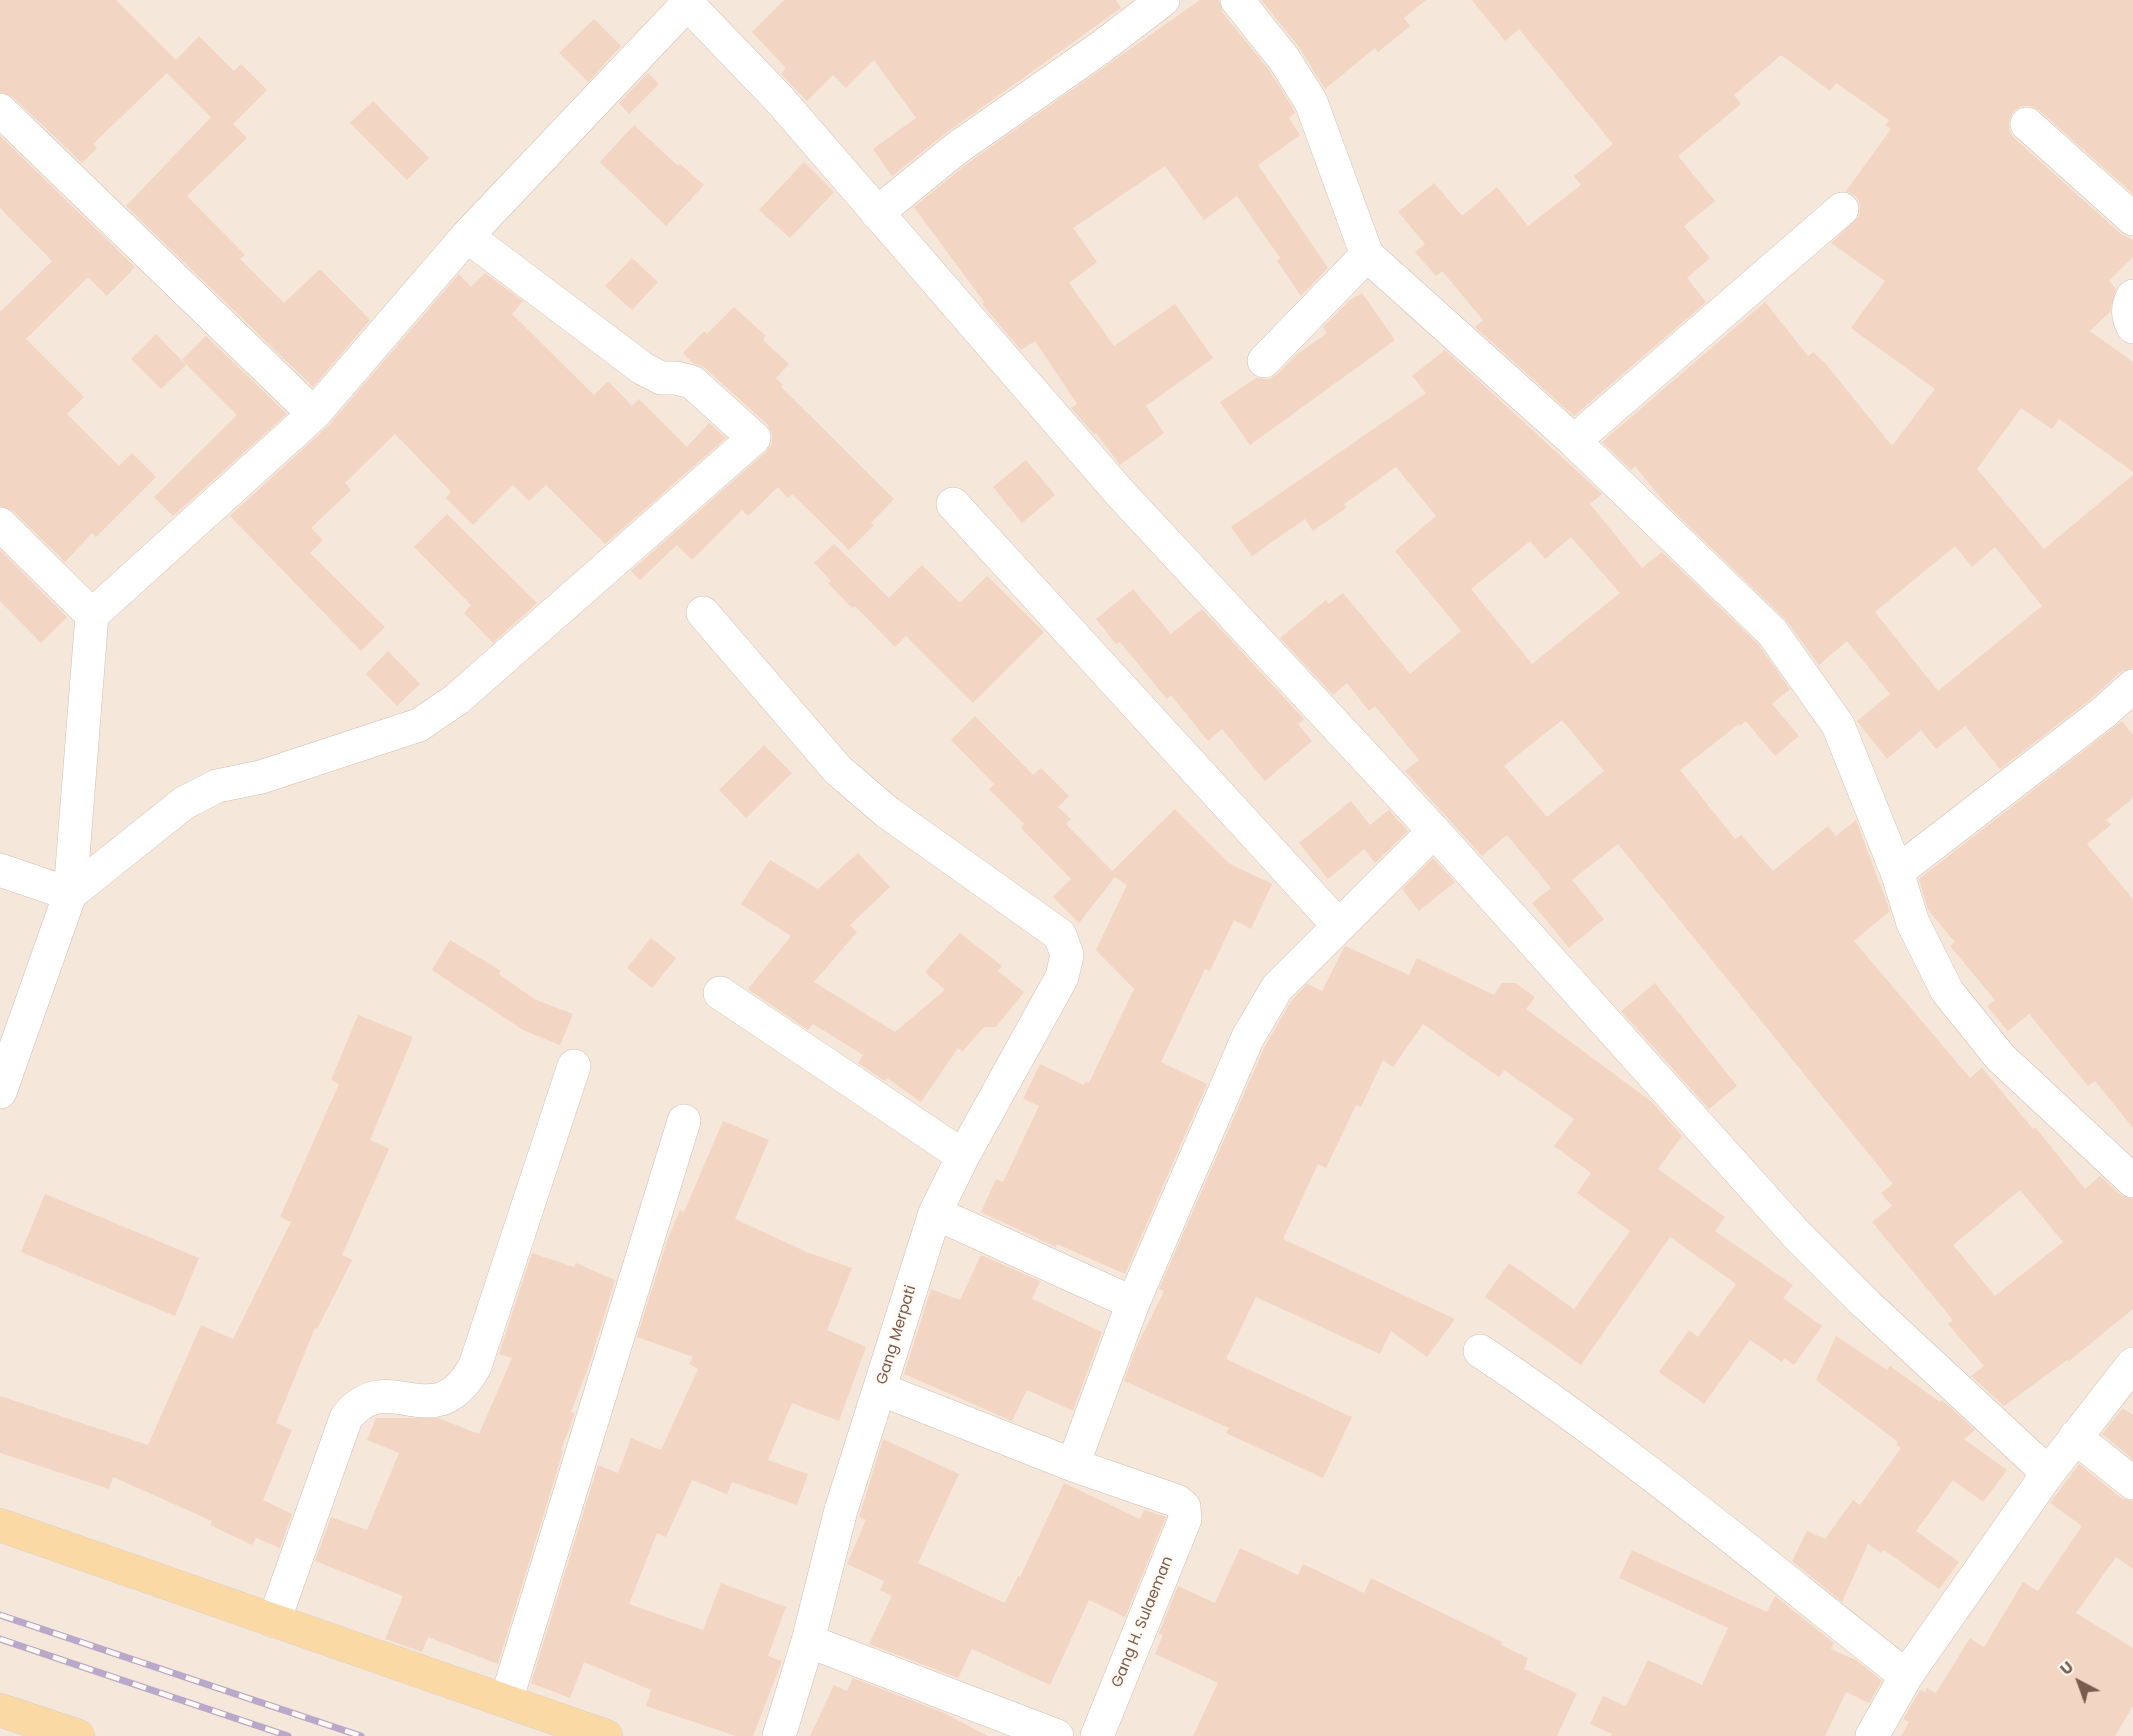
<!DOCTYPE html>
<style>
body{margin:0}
#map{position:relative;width:2133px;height:1736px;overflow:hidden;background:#fdf6ec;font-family:Poppins,sans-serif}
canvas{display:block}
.north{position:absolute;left:2049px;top:1652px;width:60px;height:60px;-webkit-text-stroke:4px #fffaf3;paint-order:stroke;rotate:319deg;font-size:16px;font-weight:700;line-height:24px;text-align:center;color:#7a5c4d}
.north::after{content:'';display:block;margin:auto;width:21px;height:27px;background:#7a5c4d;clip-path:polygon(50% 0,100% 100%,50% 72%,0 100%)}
</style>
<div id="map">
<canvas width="2133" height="1736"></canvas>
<div class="north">U</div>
</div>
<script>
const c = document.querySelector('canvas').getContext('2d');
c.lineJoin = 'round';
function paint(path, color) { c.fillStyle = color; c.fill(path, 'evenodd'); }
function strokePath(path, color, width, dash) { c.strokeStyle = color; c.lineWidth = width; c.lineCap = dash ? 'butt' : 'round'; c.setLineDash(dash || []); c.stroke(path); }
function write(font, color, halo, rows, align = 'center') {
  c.font = font + ' Poppins,sans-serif'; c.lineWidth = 5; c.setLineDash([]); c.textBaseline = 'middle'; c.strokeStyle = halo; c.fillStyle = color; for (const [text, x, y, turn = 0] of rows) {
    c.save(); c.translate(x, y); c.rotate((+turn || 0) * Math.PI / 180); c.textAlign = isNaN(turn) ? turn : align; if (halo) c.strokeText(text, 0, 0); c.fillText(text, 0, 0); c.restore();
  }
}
paint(new Path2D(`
 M 0,0 L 2133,0 L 2133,1736 L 0,1736 Z`), '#f5e8da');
paint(new Path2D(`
 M 0,0 L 116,0 L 176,60 L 199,36 L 234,71 L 241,64 L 267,90 L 233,124 L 247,138 L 187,196 L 245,255 L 240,259 L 284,303 L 320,269 L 370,320 L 313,387 L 126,206 L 211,117 L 167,73 L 93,144 L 97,148 L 82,163 L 13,97 L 0,92 Z
 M 784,0 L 1116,0 L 1121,8 L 946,133 L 892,176 L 873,149 L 916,118 L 874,60 L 846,88 L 833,75 L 807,101 L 781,74 L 786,68 L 752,32 Z
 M 1200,0 L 1219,0 L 1222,12 L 1269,70 L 1294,110 L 1295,113 L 1289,118 L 1300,135 L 1258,165 L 1328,268 L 1301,296 L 1277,261 L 1280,258 L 1237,196 L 1204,220 L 1165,166 L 1073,228 L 1097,262 L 1069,283 L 1114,346 L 1175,304 L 1213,358 L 1146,406 L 1164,433 L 1120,465 L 1096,433 L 1094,434 L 1071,408 L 1077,404 L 1035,341 L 1021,350 L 982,304 L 984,302 L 914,207 L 968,163 Z
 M 1261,0 L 1426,0 L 1404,18 L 1410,26 L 1378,52 L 1375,48 L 1325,89 L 1299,47 Z
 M 1472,0 L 2133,0 L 2133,194 L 2039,110 L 2030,106 L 2021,106 L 2013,112 L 2009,121 L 2009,130 L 2014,138 L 2120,233 L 2133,240 L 2133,257 L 2109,281 L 2116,289 L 2110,312 L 2090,331 L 2133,362 L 2133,472 L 2059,419 L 2052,429 L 2021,408 L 1977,469 L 2044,549 L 2133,475 L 2133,668 L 2120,672 L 2091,699 L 2000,769 L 1965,726 L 1936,749 L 1921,730 L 1887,759 L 1857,721 L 1890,694 L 1847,641 L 1819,665 L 1785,619 L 1667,505 L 1635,466 L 1631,470 L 1602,442 L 1765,302 L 1808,356 L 1813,352 L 1825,363 L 1892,446 L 1935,389 L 1851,328 L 1885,281 L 1831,243 L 1859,216 L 1860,206 L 1857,197 L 1846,191 L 1891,129 L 1885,125 L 1889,120 L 1836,83 L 1830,91 L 1781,55 L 1734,95 L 1741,104 L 1678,156 L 1715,201 L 1684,226 L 1710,258 L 1687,278 L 1706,302 L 1574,416 L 1475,327 L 1483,320 L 1442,271 L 1436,276 L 1415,252 L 1425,244 L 1398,212 L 1434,183 L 1462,216 L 1497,187 L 1528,226 L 1581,185 L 1574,176 L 1613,144 L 1519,29 L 1505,41 ZM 1955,546 L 1972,567 L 1995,547 L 2042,606 L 1938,691 L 1875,612 Z
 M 594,19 L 621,46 L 588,82 L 559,53 Z
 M 648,73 L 659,84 L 629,114 L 619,103 Z
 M 373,101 L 429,158 L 407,180 L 350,123 Z
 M 634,125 L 678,166 L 680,164 L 704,185 L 666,226 L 600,162 Z
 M 0,136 L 135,267 L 107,296 L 88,277 L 26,339 L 84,397 L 67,414 L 119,466 L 132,453 L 156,477 L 96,537 L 92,533 L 65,562 L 13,511 L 0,506 L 0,312 L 52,261 L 0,208 Z
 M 804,162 L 834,192 L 790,238 L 759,210 Z
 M 632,258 L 658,282 L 632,310 L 605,286 Z
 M 485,273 L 523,301 L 512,314 L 594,395 L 608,381 L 632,406 L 639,399 L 687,447 L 709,423 L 726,438 L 605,544 L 546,485 L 529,501 L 513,485 L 473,525 L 446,498 L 451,492 L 395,434 L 345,483 L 351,490 L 311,528 L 323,540 L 310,553 L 385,627 L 361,651 L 230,516 L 328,426 L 459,274 L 471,287 Z
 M 1362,293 L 1395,340 L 1250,445 L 1220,402 L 1256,378 L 1269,379 L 1277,374 L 1296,355 L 1327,333 L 1323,327 L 1350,300 Z
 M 734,307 L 766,336 L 763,340 L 789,364 L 776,378 L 783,385 L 781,387 L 894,499 L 871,523 L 874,525 L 849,550 L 792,494 L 788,498 L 778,487 L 748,516 L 742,510 L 692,560 L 677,545 L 640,580 L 631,571 L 766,452 L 772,444 L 772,434 L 767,424 L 705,368 L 693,363 L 683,353 L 704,331 L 707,334 Z
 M 156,334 L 186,365 L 161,389 L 131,359 Z
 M 206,336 L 287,414 L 173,516 L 154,497 L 237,415 L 182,360 Z
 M 1445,350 L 1602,494 L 1590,504 L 1642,568 L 1662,552 L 1758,644 L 1790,689 L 1772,704 L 1799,736 L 1775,756 L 1746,721 L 1740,726 L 1739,724 L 1680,770 L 1735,839 L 1741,835 L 1773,871 L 1828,826 L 1836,836 L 1856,820 L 1890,911 L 1854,941 L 1970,1078 L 1982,1068 L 2033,1129 L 2035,1127 L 2085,1189 L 2100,1176 L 2121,1195 L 2133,1199 L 2133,1309 L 2068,1362 L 2067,1360 L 2004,1406 L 1971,1376 L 1984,1366 L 1948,1324 L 1953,1320 L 1872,1222 L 1892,1206 L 1881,1193 L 1893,1184 L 1618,844 L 1572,880 L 1604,919 L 1569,948 L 1532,903 L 1551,888 L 1507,835 L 1482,856 L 1405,771 L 1419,760 L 1375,706 L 1369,711 L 1347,683 L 1333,695 L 1280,638 L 1326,600 L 1329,604 L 1343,593 L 1410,674 L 1461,631 L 1395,551 L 1436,516 L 1396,467 L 1344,504 L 1346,508 L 1313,531 L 1305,519 L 1252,556 L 1231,527 L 1426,393 L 1412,376 ZM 1571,537 L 1620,593 L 1532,664 L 1471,589 L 1530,541 L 1545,559 ZM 1562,720 L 1604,771 L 1547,817 L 1504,766 ZM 2020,1190 L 2063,1242 L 1995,1296 L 1953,1245 Z
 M 1026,460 L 1055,495 L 1022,523 L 993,487 Z
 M 447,514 L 537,603 L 493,643 L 464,613 L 471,605 L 414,547 Z
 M 834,544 L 889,598 L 922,565 L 960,603 L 987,576 L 1044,632 L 973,703 L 906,636 L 895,647 L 855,606 L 852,608 L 828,583 L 831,581 L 814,563 Z
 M 0,550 L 67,617 L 41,643 L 0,601 Z
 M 1133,589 L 1171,634 L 1202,609 L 1304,719 L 1298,724 L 1312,741 L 1265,781 L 1222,729 L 1208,741 L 1171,695 L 1167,699 L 1120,642 L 1116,644 L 1096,619 Z
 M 388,651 L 420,684 L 397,706 L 366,674 Z
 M 975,716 L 1033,775 L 1041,768 L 1069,796 L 1058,807 L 1071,819 L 1066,824 L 1112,871 L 1175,809 L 1230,864 L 1272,884 L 1251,929 L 1234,920 L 1210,971 L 1205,969 L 1161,1062 L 1207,1084 L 1125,1274 L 1057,1244 L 1056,1247 L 981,1212 L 996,1179 L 1003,1182 L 1039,1106 L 1023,1099 L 1040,1064 L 1084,1085 L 1085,1082 L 1089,1083 L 1134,989 L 1096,950 L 1127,885 L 1115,877 L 1079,923 L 1053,897 L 1071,879 L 1021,828 L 1024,824 L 989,789 L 994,784 L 951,740 Z
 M 2122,721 L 2133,735 L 2133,798 L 2106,820 L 2111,825 L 2087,844 L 2133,899 L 2133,1128 L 2095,1081 L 2088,1086 L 2029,1014 L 2008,1031 L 1987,1006 L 1995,1000 L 1950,946 L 1955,942 L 1928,910 L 1919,879 Z
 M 764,745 L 792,773 L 746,818 L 719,790 Z
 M 1351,801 L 1370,825 L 1389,810 L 1408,831 L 1375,863 L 1364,849 L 1328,879 L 1299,843 Z
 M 858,853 L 890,887 L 850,925 L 857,932 L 814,982 L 895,1032 L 945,990 L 925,972 L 960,933 L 1002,966 L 998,971 L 1024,992 L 996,1027 L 984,1027 L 962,1052 L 958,1048 L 921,1102 L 887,1078 L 885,1081 L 858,1063 L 863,1055 L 813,1024 L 808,1030 L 748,989 L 791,936 L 741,904 L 770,860 L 818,889 Z
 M 1433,858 L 1455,882 L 1419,911 L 1402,889 Z
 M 651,938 L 676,958 L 652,988 L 627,968 Z
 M 450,940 L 501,971 L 499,974 L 534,999 L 573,1014 L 560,1045 L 523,1030 L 432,970 Z
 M 1345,946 L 1409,975 L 1417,958 L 1494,995 L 1502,983 L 1515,983 L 1535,997 L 1526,1009 L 1652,1102 L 1682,1136 L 1658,1169 L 1725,1217 L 1715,1231 L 1793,1285 L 1783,1298 L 1822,1326 L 1794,1365 L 1784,1358 L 1782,1362 L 1750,1340 L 1704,1404 L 1659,1372 L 1689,1330 L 1698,1337 L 1736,1284 L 1670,1237 L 1581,1365 L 1485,1297 L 1509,1263 L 1574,1309 L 1630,1231 L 1577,1193 L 1591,1173 L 1554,1146 L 1574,1119 L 1504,1070 L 1499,1077 L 1423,1024 L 1393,1067 L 1383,1060 L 1361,1107 L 1356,1105 L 1326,1168 L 1318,1164 L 1283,1239 L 1455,1319 L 1427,1357 L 1391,1331 L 1380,1354 L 1256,1297 L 1226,1359 L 1352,1417 L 1323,1478 L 1226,1433 L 1229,1428 L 1124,1381 L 1136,1348 L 1164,1291 L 1159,1289 L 1265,1046 L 1292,1000 L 1307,984 L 1322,991 Z
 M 1655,983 L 1737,1086 L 1709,1109 L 1621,1011 Z
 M 358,1015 L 413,1037 L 370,1140 L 389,1149 L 342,1255 L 352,1260 L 317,1329 L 315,1328 L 276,1423 L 292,1430 L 263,1500 L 292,1514 L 280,1548 L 256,1538 L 252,1545 L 210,1525 L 212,1521 L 113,1477 L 109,1489 L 0,1453 L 0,1396 L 148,1445 L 201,1325 L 233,1339 L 291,1222 L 280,1217 L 339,1084 L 331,1080 Z
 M 723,1121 L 769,1140 L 735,1219 L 809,1253 L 852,1268 L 827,1330 L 866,1347 L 839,1421 L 792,1403 L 768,1460 L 808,1474 L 797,1505 L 732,1482 L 727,1494 L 692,1480 L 666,1537 L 657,1533 L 629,1604 L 703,1630 L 721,1583 L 786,1607 L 768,1656 L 782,1661 L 753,1736 L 736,1736 L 646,1706 L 651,1690 L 584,1662 L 570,1698 L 531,1683 L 598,1465 L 618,1473 L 631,1438 L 661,1450 L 698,1369 L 689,1364 L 693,1357 L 637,1337 L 667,1241 L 680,1210 L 684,1212 Z
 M 45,1194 L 199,1258 L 175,1316 L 21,1252 Z
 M 532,1253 L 574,1267 L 576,1263 L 615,1280 L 589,1365 L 571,1412 L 575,1413 L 561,1450 L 563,1451 L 498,1664 L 428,1637 L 422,1652 L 385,1639 L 403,1596 L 315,1561 L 331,1517 L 367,1530 L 399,1453 L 367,1440 L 376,1418 L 438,1418 L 479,1434 L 512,1358 L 499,1354 Z
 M 981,1255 L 1040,1281 L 1032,1299 L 1102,1332 L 1073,1411 L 1027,1390 L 1012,1421 L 904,1374 L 931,1289 L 960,1300 Z
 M 1836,1336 L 1887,1370 L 1890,1366 L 1940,1402 L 1942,1400 L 1975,1430 L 1964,1439 L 2007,1470 L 1983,1502 L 1953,1480 L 1916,1531 L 1959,1562 L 1939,1589 L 1884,1550 L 1881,1553 L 1868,1544 L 1842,1602 L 1792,1561 L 1807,1531 L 1825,1539 L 1853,1500 L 1860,1505 L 1901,1448 L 1896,1445 L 1898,1442 L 1816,1380 Z
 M 2123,1408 L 2133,1415 L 2133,1459 L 2102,1434 Z
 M 883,1439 L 959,1474 L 918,1563 L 1005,1603 L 1018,1576 L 1020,1577 L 1064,1483 L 1140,1519 L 1144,1510 L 1166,1517 L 1125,1617 L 1089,1600 L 1050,1685 L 972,1649 L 958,1678 L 869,1644 L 892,1596 L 880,1590 L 884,1581 L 847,1564 L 866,1520 L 859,1517 Z
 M 2079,1464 L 2121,1498 L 2133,1501 L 2133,1569 L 2116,1557 L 2076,1613 L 2133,1648 L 2133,1706 L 2115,1736 L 1901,1736 L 1909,1722 L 1903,1719 L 1920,1690 L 1925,1692 L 1927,1688 L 1936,1693 L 1970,1638 L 1984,1647 L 2023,1582 L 2038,1591 L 2082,1526 L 2050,1503 Z
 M 1240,1548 L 1298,1575 L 1303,1564 L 1364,1593 L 1371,1578 L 1502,1642 L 1501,1645 L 1528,1658 L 1524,1669 L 1577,1693 L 1557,1736 L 1193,1736 L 1218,1683 L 1155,1654 L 1163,1635 L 1159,1633 L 1178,1586 L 1215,1603 Z
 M 1632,1550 L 1767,1612 L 1775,1596 L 1834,1643 L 1831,1649 L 1856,1660 L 1882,1681 L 1869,1703 L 1846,1692 L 1825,1736 L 1611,1736 L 1612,1734 L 1590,1724 L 1603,1696 L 1626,1706 L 1648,1660 L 1702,1685 L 1728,1628 L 1619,1578 Z
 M 853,1678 L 942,1712 L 988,1736 L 810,1736 L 834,1685 L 847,1691 Z`), '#f3d5c3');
const minor = new Path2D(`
 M 684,0 L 780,100 L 1120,493 L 1434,831 L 1796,1234 L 1865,1303 L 2048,1473
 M 1237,0 L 1284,59 L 1311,102 L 1367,255 L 1574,441 L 1772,632 L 1838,725 L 1897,872 L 1913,923 L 1947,991 L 2000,1057 L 2133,1181
 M 0,110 L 314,414
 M 2027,124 L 2133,219
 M 877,213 L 957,148 L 1100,48 L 1163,0
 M 2133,296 C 2127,307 2127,315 2133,327
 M 1264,361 L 1367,255
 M 1574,441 L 1842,209
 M 953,504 L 1338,925
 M 0,524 L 92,615
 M 703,613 L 838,770 L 887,812 L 1060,935 L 1067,955 L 1062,977 L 963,1156 L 935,1213 L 841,1510 L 808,1641 L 779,1736
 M 0,870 L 70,894 L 184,803 L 217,786 L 261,777 L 419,725 L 457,699 L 754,438 L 692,382 L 676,378 L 661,378 L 642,368 L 467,236
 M 1897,872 L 2103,713 L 2133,686
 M 720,993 L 963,1156
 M 0,1092 L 70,894 L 92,615 L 314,414 L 467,236 L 691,0
 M 935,1213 L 1133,1303
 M 1480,1351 C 1629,1450 1766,1566 1906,1676
 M 880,1389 L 1073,1465 L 1177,1501 L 1184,1507 L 1185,1519 L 1097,1736
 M 2075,1437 L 2133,1483
 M 1073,1465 L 1133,1303 L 1248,1037 L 1277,988 L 1434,831
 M 274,1621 L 346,1418 C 389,1362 433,1442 475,1366 L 574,1066
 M 808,1641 L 1057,1736
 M 506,1701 L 684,1121
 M 1872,1736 L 1906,1676 L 2048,1473 L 2133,1364`);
const major = new Path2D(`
 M 0,1525 L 606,1736
 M 0,1710 L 78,1736`);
strokePath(minor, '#d1beb0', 34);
strokePath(major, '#dad1cd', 34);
strokePath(minor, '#fff', 33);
strokePath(major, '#fbd9a5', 33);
const rail = new Path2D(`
 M 0,1615 L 361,1736
 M 0,1639 L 288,1736`);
strokePath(rail, '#b9a8c9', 7);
strokePath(rail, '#fffaf3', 4.5, [14]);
write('15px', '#7a5c4d', '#fffaf3', [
 ["Gang Merpati",897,1335,-73],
 ["Gang H. Sulaeman",1143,1622,-68]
]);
</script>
